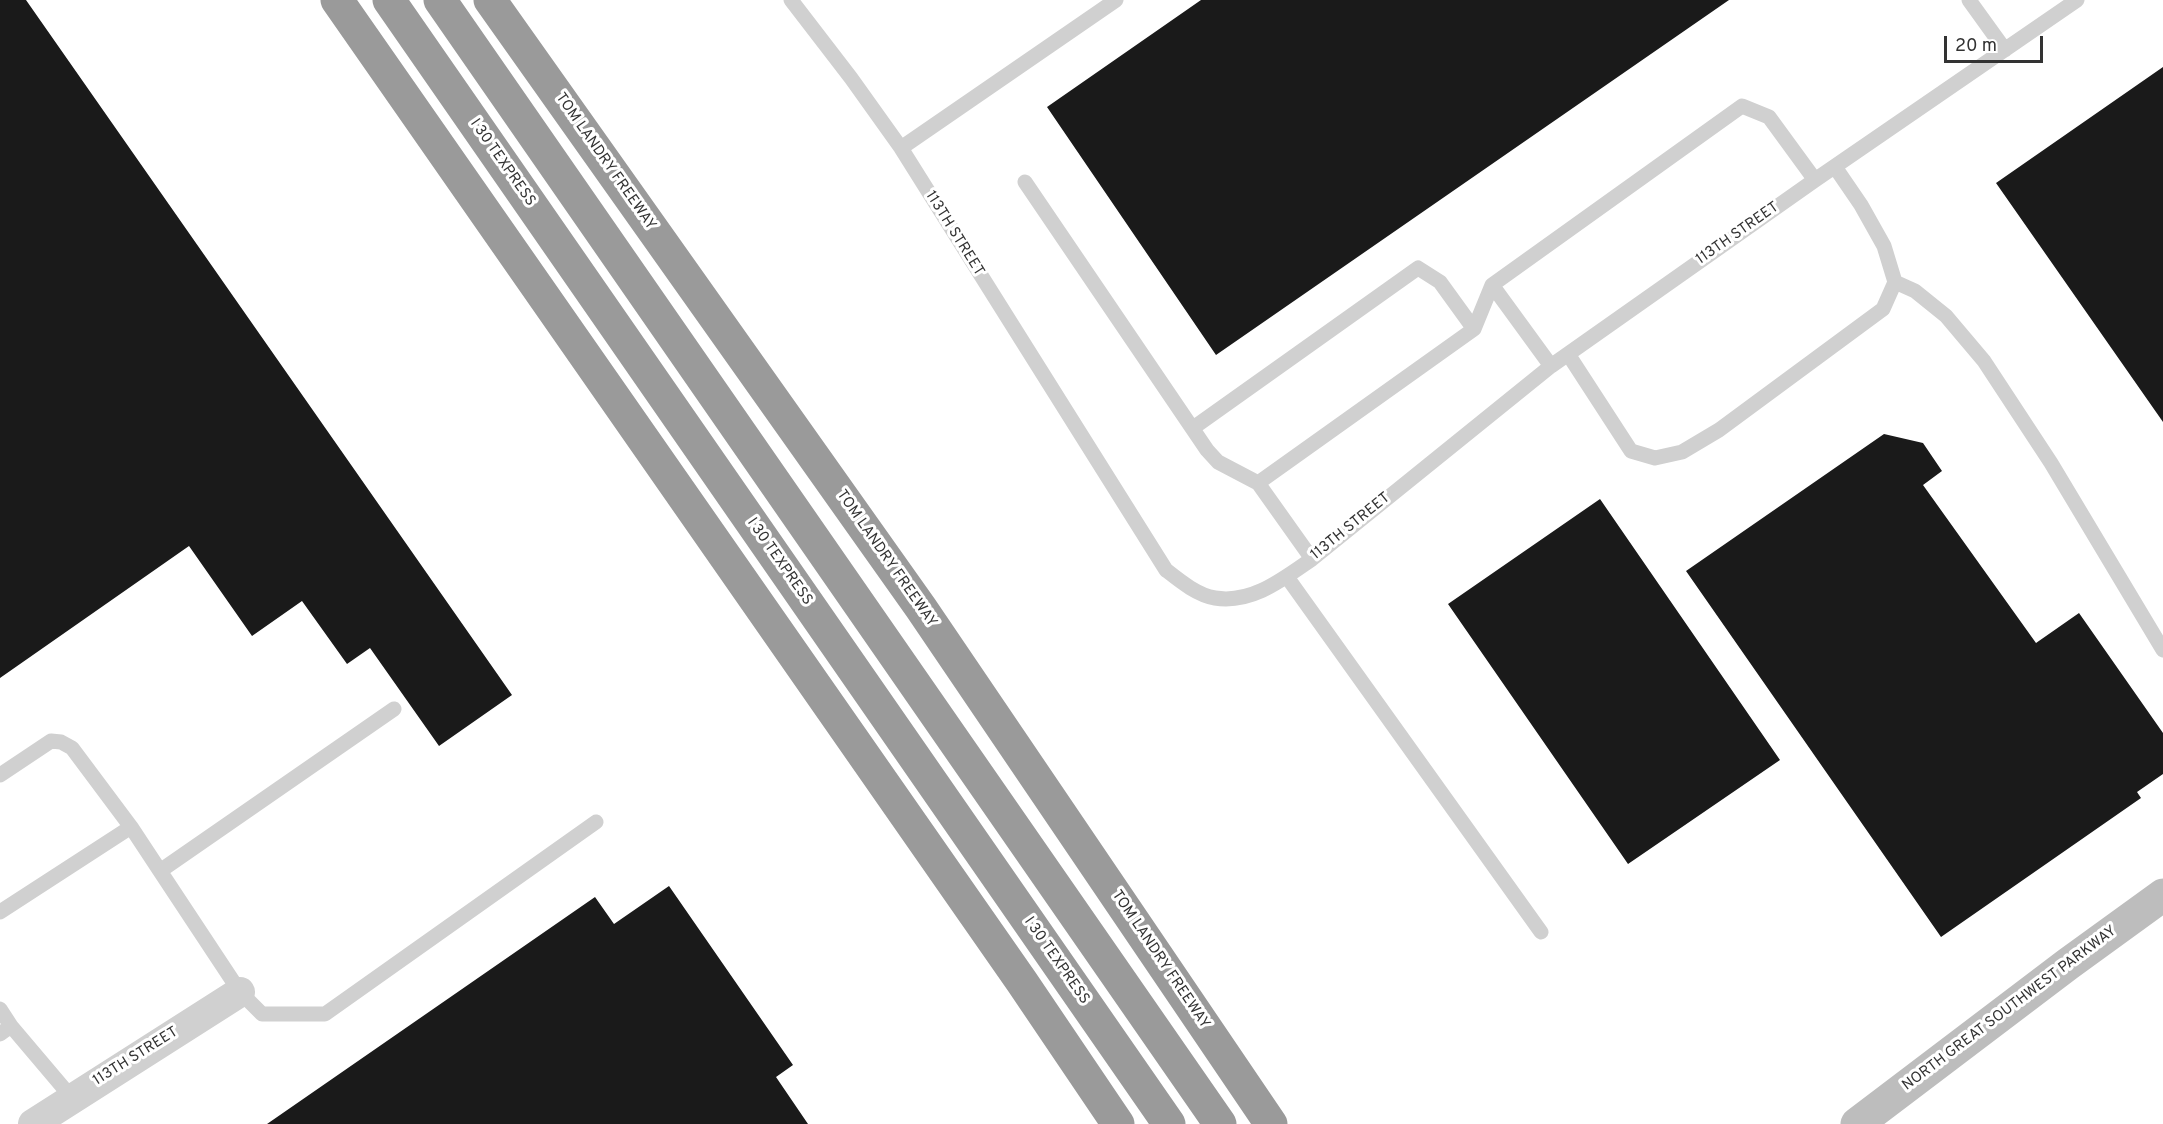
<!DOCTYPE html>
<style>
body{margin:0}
#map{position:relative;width:2163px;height:1124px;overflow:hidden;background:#fff;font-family:Overpass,sans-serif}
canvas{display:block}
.scale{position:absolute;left:1944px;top:36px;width:99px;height:27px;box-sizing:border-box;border:3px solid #333;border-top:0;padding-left:8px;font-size:18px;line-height:21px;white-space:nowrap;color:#333;-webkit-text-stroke:4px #fff;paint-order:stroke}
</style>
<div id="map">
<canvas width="2163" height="1124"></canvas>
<div class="scale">20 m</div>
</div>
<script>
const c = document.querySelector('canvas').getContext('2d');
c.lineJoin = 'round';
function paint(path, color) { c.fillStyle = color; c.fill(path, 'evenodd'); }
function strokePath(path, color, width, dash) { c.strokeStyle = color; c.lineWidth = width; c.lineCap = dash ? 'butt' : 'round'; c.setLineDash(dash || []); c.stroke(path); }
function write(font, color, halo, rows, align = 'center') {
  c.font = font + ' Overpass,sans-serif'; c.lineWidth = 6; c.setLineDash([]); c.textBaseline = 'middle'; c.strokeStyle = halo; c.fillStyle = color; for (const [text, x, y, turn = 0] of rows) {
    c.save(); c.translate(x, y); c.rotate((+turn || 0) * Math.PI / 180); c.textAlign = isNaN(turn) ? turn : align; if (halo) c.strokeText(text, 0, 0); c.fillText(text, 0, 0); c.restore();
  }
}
paint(new Path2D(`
 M 0,0 L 26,0 L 512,695 L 439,746 L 370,648 L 347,664 L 302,601 L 252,636 L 189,546 L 0,678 Z
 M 1201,0 L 1729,0 L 1216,355 L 1047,107 Z
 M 2163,67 L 2163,422 L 1996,183 Z
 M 1884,434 L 1923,443 L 1942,471 L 1923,485 L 2036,643 L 2079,613 L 2163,733 L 2163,774 L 2137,792 L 2141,798 L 1941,937 L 1686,571 Z
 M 1600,499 L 1780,760 L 1628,864 L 1448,604 Z
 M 669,886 L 793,1065 L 776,1077 L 808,1124 L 267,1124 L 595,897 L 614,924 Z`), '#1a1a1a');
strokePath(new Path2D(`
 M 791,0 L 851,78 L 901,148 L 1166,570 C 1180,581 1197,595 1215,598 C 1252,604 1283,579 1312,559 L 1551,366 L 1815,180 L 2077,0
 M 1969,0 L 2005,50
 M 901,148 L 1116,0
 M 1025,182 L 1207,450 L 1218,462 L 1258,483 L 1474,329 L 1492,285 L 1742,106 L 1769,117 L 1815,180
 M 1895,282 L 1915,291 L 1946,316 L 1984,361 L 2051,463 L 2163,650
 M 1492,285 L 1551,366
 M 1568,354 L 1631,451 L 1655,458 L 1682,452 L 1719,430 L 1883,309 L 1895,282 L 1884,246 L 1861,205 L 1835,167
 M 1193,428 L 1418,268 L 1440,282 L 1474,329
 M 1258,483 L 1312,559
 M 1287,577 L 1541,932
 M 394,709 L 160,871 L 240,992 L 262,1014 L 325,1014 L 596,822
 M 0,775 L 51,741 L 61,742 L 72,748 L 131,827
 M 0,912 L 131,827 L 160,871
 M 0,1009 L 11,1026
 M 0,1034 L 11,1026 L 72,1098`), '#d0d0d0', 15);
strokePath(new Path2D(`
 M 33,1124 L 240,992`), '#d0d0d0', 30);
strokePath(new Path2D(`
 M 1857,1124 L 2068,964 L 2163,895`), '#bdbdbd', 33);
strokePath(new Path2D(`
 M 337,0 L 1022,982 L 1118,1124
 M 389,0 L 1169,1124
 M 440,0 L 1220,1124
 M 490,0 L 921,608 L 1271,1124`), '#9a9a9a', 33);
write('15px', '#333', '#fff', [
 ["TOM LANDRY FREEWAY",605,162,55],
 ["I 30 TEXPRESS",502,163,55],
 ["113TH STREET",954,234,58],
 ["113TH STREET",1738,234,-35],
 ["113TH STREET",1351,527,-39],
 ["TOM LANDRY FREEWAY",886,559,55],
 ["I 30 TEXPRESS",779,562,55],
 ["TOM LANDRY FREEWAY",1160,960,56],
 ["I 30 TEXPRESS",1056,961,55],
 ["NORTH GREAT SOUTHWEST PARKWAY",2010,1009,-37],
 ["113TH STREET",136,1057,-32]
]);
</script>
